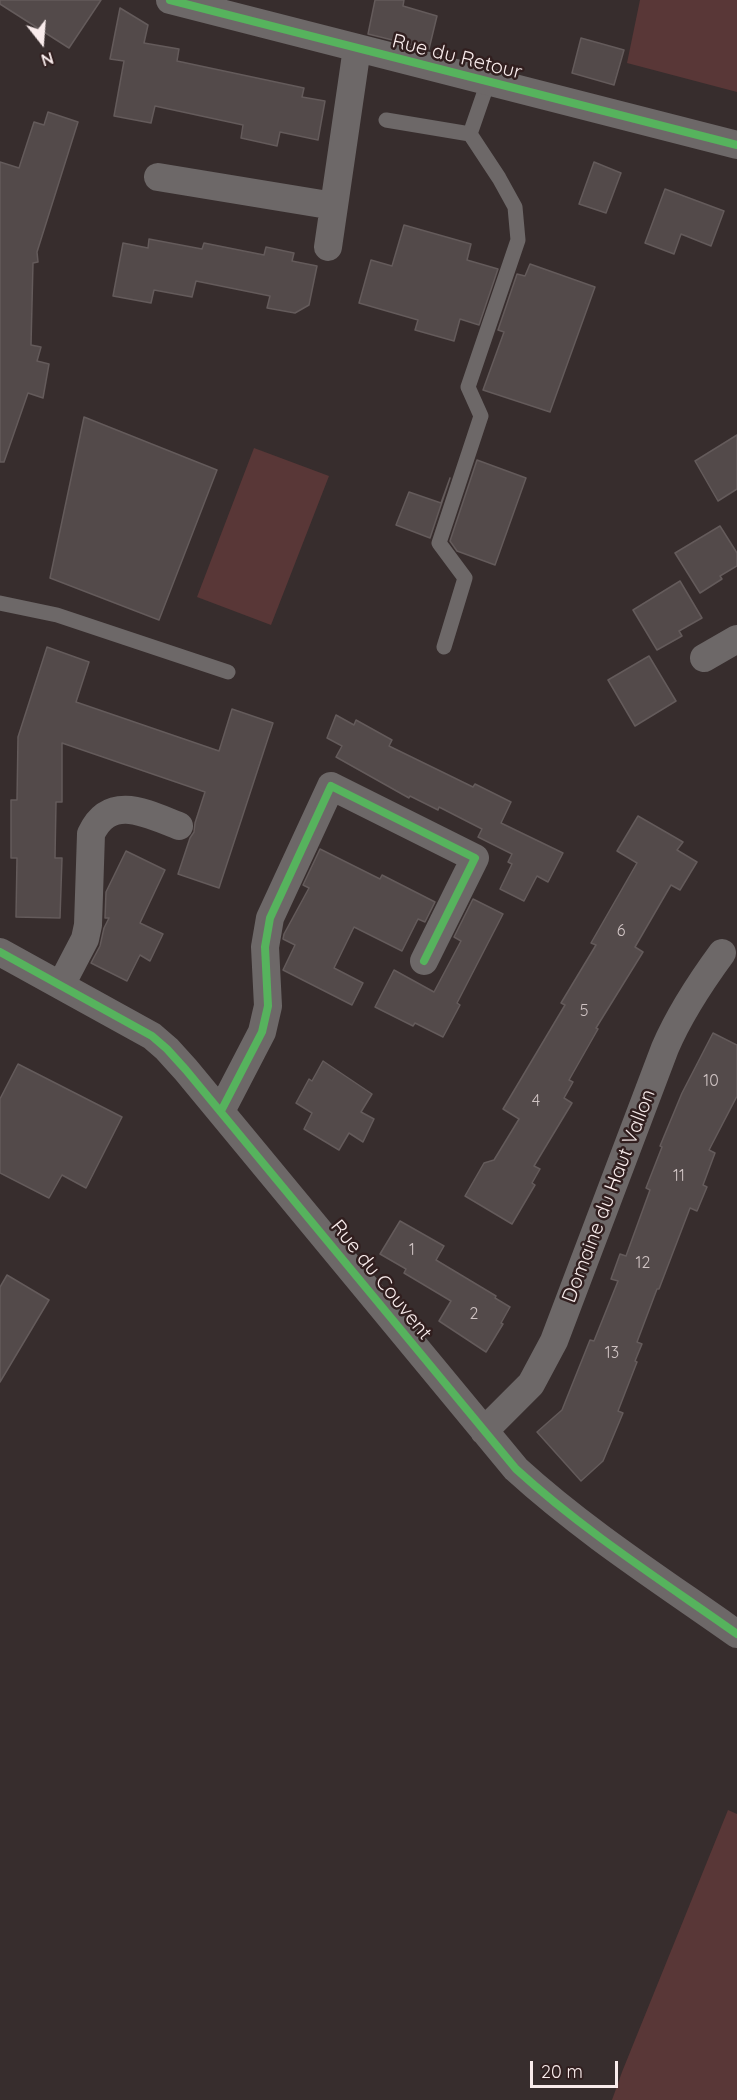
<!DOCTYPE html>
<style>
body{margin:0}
#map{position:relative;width:737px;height:2100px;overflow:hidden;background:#372d2d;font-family:Quicksand,sans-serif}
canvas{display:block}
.north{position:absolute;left:12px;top:12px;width:60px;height:60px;-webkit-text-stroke:4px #311f1f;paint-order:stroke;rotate:163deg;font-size:16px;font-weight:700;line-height:24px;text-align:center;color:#f9ecec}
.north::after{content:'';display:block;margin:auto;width:21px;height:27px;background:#f9ecec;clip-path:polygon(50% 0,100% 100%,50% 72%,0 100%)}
.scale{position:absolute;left:530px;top:2061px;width:88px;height:27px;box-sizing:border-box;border:3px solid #f9ecec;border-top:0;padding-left:8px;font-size:18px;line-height:21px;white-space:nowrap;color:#f9ecec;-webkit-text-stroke:4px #311f1f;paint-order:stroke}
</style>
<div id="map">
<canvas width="737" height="2100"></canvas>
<div class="north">N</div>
<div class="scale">20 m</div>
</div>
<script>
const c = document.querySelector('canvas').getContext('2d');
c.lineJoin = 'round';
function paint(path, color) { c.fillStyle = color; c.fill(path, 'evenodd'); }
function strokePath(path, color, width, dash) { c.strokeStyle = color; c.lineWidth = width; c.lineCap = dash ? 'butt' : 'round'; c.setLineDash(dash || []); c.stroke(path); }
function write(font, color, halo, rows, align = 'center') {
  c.font = font + ' Quicksand,sans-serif'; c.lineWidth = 5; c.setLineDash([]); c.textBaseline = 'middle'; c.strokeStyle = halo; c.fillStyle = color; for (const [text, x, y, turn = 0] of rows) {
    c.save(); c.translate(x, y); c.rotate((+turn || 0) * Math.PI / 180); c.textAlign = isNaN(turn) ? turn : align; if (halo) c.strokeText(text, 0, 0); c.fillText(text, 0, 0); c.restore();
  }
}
paint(new Path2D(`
 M 640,0 L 737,0 L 737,92 L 627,63 Z
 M 254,448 L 329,476 L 271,625 L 197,597 Z
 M 728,1810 L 737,1814 L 737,2100 L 612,2100 L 622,2072 Z`), '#593737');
const building = new Path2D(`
 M 0,0 L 101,0 L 69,48 L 0,4 Z
 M 375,0 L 404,0 L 403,6 L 437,16 L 429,49 L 368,34 Z
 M 120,8 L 148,25 L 144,43 L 179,49 L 177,61 L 304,88 L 302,97 L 325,101 L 318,140 L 280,132 L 277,146 L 241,138 L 243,125 L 155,106 L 151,123 L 114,116 L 124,61 L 110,59 Z
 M 581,38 L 624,50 L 614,85 L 572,73 Z
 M 48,112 L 78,122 L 37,252 L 38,262 L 33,263 L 31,345 L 41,347 L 37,361 L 49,364 L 43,398 L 28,393 L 4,462 L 0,462 L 0,162 L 19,168 L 34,122 L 44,125 Z
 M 594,162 L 621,173 L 606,213 L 579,204 Z
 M 665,189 L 724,211 L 711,246 L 681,234 L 674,254 L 645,243 Z
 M 404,225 L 471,244 L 467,260 L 498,269 L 479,325 L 460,319 L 454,341 L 415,330 L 418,320 L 359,303 L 371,260 L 392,266 Z
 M 149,239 L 202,249 L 204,243 L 264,255 L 266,247 L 294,253 L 292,261 L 317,266 L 309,305 L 295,313 L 267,308 L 270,296 L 196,281 L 192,297 L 154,290 L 151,303 L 113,296 L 123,243 L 148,248 Z
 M 530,264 L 595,287 L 550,412 L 483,390 L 504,332 L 498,330 L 517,274 L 525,276 Z
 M 84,417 L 217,470 L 159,620 L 50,578 Z
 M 737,435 L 737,489 L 718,501 L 695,461 Z
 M 477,460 L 526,478 L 495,565 L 457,551 L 450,541 Z
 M 450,478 L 430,538 L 396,525 L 409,492 L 441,503 Z
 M 720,526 L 737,553 L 737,566 L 720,576 L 722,579 L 700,593 L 675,553 Z
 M 680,581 L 702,618 L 679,631 L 682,636 L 657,650 L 633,610 Z
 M 47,647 L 89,662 L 76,702 L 219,751 L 232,709 L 273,723 L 219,888 L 178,874 L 190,838 L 194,832 L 195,823 L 205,792 L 62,743 L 62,802 L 56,802 L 55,858 L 62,858 L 60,918 L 16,917 L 17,858 L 11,858 L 11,800 L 17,800 L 18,737 Z
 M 649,656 L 676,701 L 635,726 L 608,680 Z
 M 336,715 L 354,725 L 356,720 L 392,740 L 389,746 L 473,787 L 475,784 L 511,802 L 501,823 L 563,853 L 548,882 L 537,876 L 524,901 L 500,889 L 512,864 L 508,862 L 512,854 L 478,837 L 482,829 L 439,807 L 438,810 L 410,796 L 409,798 L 336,757 L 342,746 L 327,738 Z
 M 638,816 L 683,842 L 677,850 L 697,862 L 680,890 L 671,885 L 635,947 L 643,952 L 596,1028 L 598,1029 L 569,1080 L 573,1082 L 564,1098 L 572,1103 L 534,1166 L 540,1169 L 532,1183 L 535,1185 L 512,1224 L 465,1196 L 484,1163 L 494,1160 L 519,1119 L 503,1109 L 565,1005 L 561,1003 L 596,945 L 591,943 L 637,863 L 617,851 Z
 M 320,849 L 380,879 L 382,875 L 435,902 L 425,922 L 418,919 L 402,951 L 354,927 L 334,968 L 363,983 L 352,1005 L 283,970 L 295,945 L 283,939 L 284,934 L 309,888 L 303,885 Z
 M 126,851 L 165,870 L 140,923 L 163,934 L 150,961 L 140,955 L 127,981 L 91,963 L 100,946 L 104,928 L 109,918 L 105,918 L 106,892 Z
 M 473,899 L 503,914 L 457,1003 L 460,1005 L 443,1037 L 415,1023 L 413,1026 L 375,1007 L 394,970 L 434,992 L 461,941 L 454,937 Z
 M 713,1033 L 737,1045 L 737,1096 L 709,1150 L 715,1153 L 703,1185 L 707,1187 L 697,1211 L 690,1208 L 659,1289 L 657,1289 L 637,1342 L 642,1344 L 635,1361 L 637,1362 L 618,1411 L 623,1413 L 603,1461 L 581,1481 L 537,1432 L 562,1410 L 590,1340 L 594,1341 L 618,1281 L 611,1279 L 620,1254 L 626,1256 L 650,1190 L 646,1188 L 662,1147 L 660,1146 L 682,1093 Z
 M 323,1061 L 372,1094 L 361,1112 L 374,1119 L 363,1142 L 349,1133 L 339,1150 L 304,1129 L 312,1113 L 296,1103 L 309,1079 L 312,1081 Z
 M 18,1064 L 122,1117 L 86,1188 L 62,1175 L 49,1198 L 0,1173 L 0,1099 Z
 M 400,1221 L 444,1246 L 436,1260 L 496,1296 L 495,1298 L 510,1307 L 501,1323 L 503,1324 L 486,1352 L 439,1321 L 451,1301 L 404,1273 L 406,1269 L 380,1254 Z
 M 7,1275 L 49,1300 L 0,1382 L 0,1287 Z`);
paint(building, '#534a4a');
strokePath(building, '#645b5b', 1.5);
strokePath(new Path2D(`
 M 386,120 L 470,134
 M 0,603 L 57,615 L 228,672
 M 444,647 L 465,578 L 439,543 L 481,416 L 468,387 L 518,240 L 515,207 L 499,178 L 470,134 L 488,82`), '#6d6868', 15);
strokePath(new Path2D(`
 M 170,0 L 737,145
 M 158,177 L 334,206 L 328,247
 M 334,206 L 357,48
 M 704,658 L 737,639
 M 0,952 L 152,1036 L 167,1049 L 186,1070 L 516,1469 C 584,1531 662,1581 737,1634
 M 61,985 L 85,939 L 88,925 L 91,834 C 110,793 148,814 179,826
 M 221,1111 L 262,1032 L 268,1006 L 265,947 L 270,918 L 331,786 L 475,858 L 424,961
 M 484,1431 L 531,1384 L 554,1341 L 665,1048 C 680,1013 700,983 722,953`), '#6d6868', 28);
strokePath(new Path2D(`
 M 170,0 L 737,145
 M 0,952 L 152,1036 L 167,1049 L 186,1070 L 516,1469 C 584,1531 662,1581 737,1634
 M 221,1111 L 262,1032 L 268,1006 L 265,947 L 270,918 L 331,786 L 475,858 L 424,961`), '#56b35d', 8);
write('16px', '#d0c4c4', null, [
 ["6",621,931],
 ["5",584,1011],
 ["10",711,1081],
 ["4",536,1101],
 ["11",679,1176],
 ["1",412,1250],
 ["12",643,1263],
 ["2",474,1314],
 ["13",612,1353]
]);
write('20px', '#f9ecec', '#311f1f', [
 ["Rue du Retour",457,57,14],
 ["Domaine du Haut Vallon",609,1196,-69],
 ["Rue du Couvent",381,1280,51]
]);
</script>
